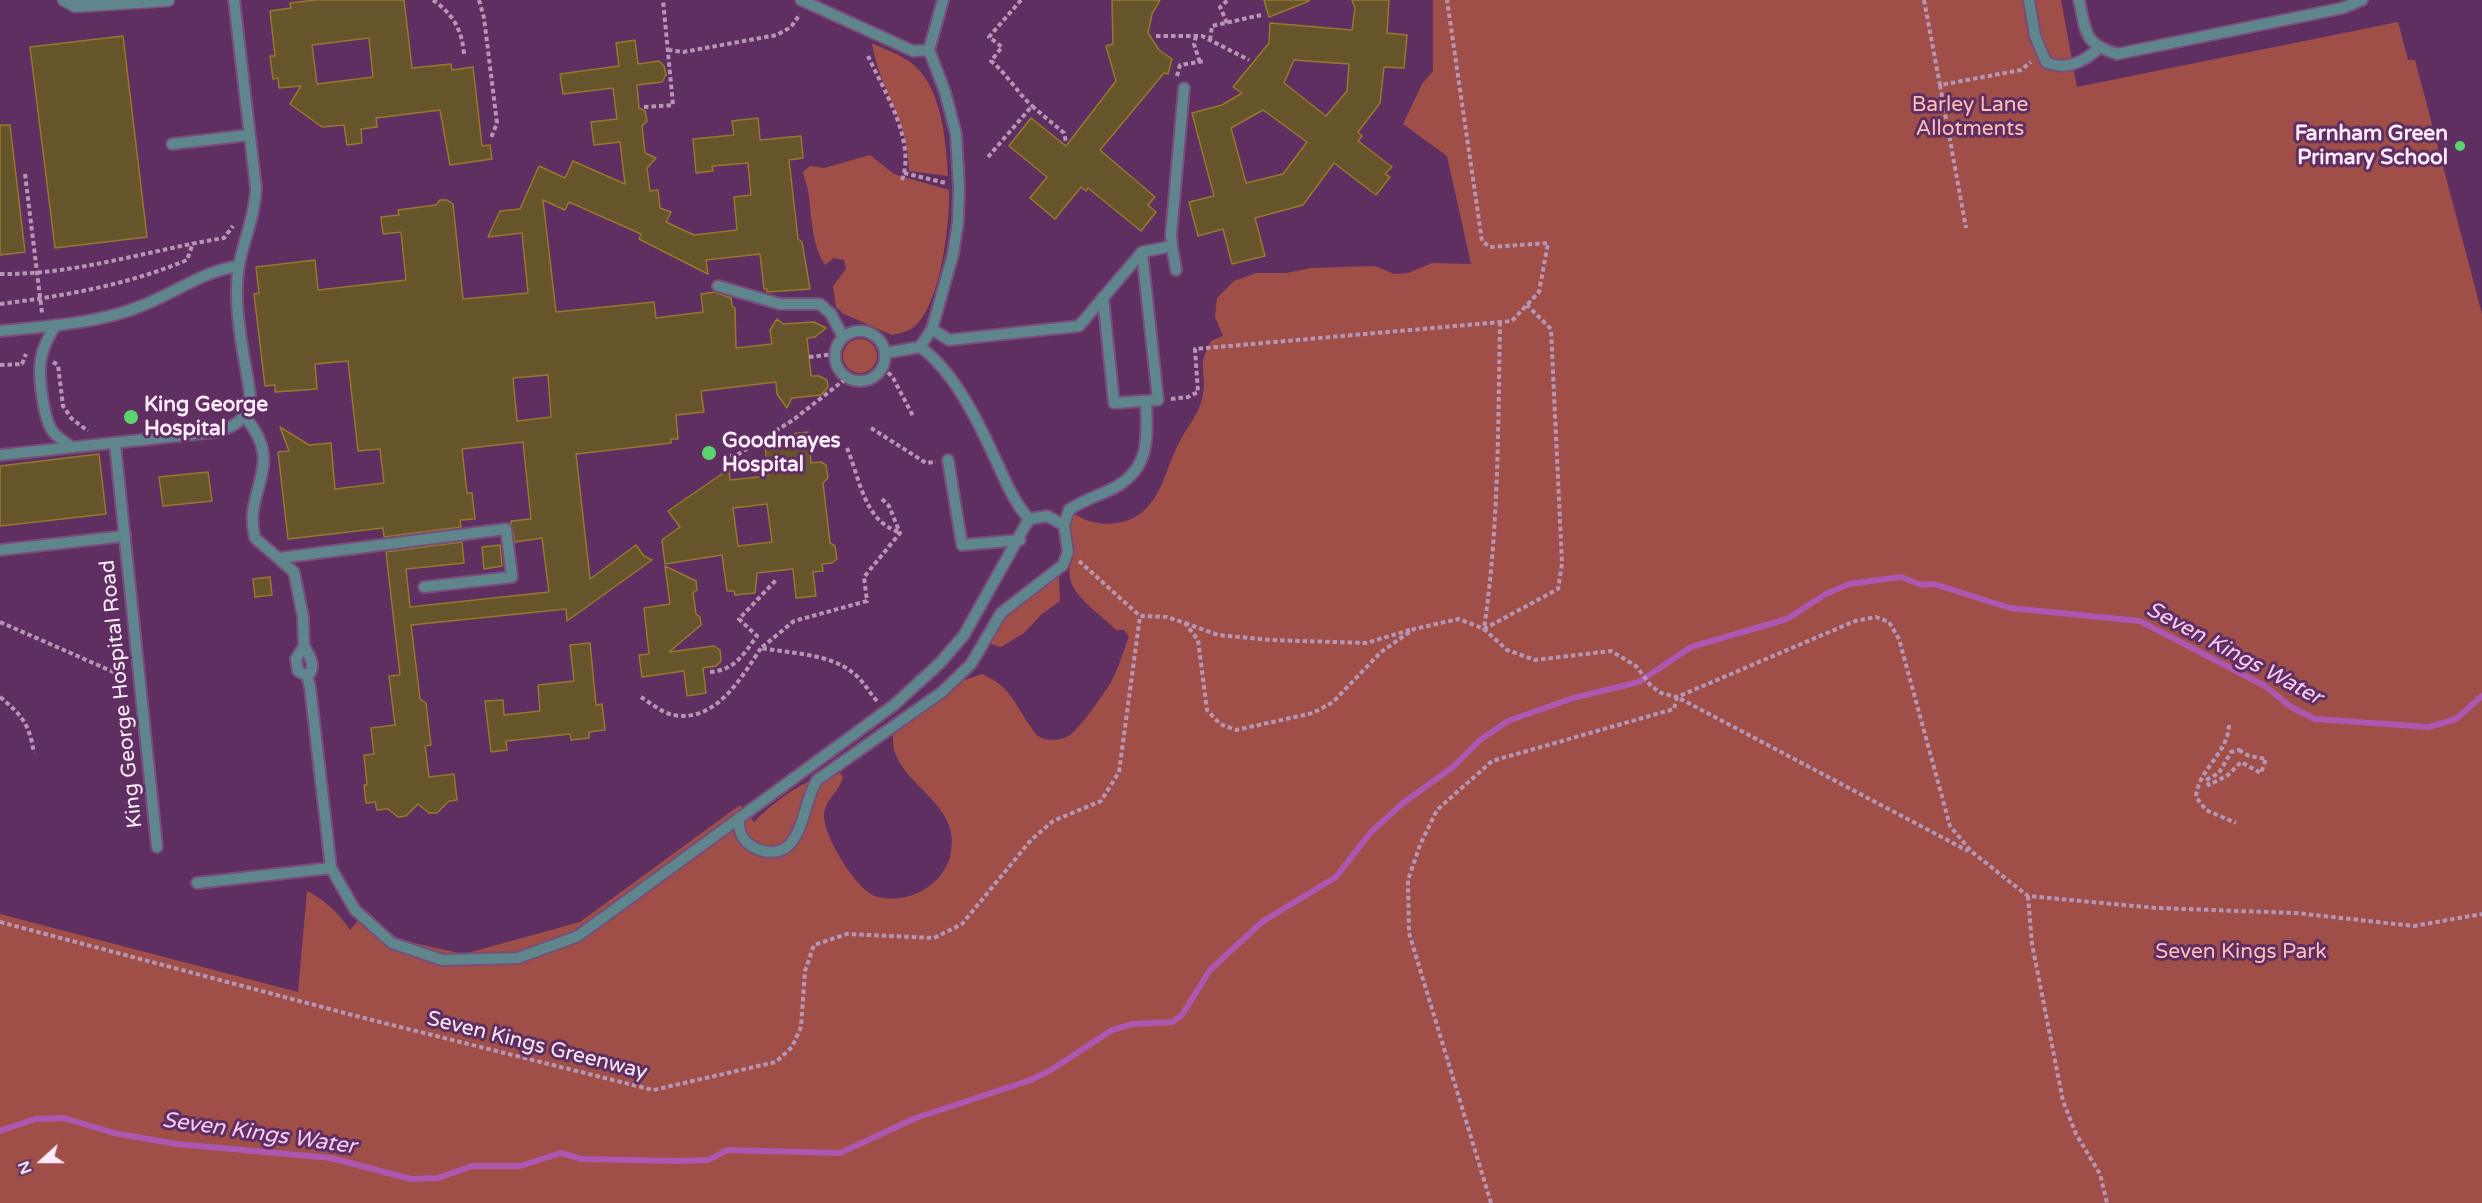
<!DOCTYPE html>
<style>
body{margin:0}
#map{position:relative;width:2482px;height:1203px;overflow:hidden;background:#602f61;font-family:"Varela Round",sans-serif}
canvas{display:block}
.north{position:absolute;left:12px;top:1131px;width:60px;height:60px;-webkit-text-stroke:4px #602f61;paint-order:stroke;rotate:249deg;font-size:16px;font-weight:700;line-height:24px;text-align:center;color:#fdebfc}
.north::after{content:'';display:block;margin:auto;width:21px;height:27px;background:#fdebfc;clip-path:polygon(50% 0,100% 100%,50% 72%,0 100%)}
</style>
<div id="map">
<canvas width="2482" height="1203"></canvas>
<div class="north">N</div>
</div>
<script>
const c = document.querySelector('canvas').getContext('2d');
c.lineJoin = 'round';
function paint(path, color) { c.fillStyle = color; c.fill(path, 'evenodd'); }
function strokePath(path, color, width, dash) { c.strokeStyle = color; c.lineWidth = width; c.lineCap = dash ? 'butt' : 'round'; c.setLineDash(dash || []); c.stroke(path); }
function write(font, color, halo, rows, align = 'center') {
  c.font = font + ' "Varela Round",sans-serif'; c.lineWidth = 6; c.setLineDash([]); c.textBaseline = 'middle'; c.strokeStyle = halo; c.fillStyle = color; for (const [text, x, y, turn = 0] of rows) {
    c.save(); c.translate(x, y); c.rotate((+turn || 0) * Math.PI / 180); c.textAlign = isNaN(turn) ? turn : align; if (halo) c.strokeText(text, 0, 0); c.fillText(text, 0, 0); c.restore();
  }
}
paint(new Path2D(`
 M 1433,0 L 2061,0 L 2077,87 L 2398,22 L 2408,60 L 2415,60 L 2482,314 L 2482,1203 L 0,1203 L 0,914 L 298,992 L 307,891 C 326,901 338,912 350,930 L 367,911 L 395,939 L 464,954 L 580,922 L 740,805 L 754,822 C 778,798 804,779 838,772 L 843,776 C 840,792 824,800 824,816 C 824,837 857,892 878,897 C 908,904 941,887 950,857 C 963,807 909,790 895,753 C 893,748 893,740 893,735 L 943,699 L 962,681 L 982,674 C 1014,688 1016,709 1036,734 C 1043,742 1062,741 1070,735 C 1081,727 1102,696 1110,684 C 1118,670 1123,652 1129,637 L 1124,630 L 1116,630 C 1100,612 1059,591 1072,561 L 1061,550 L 1072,540 L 1068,526 L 1074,514 C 1090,523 1104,526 1122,522 C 1161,513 1164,469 1181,439 C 1189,424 1201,411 1203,394 C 1207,369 1196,368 1211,341 L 1223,336 L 1215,317 L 1217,298 L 1234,281 L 1256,273 L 1286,273 L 1311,268 L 1375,266 L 1394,274 L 1408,273 L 1432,263 L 1471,264 L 1447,156 L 1403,124 L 1422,84 L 1433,71 Z
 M 872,43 C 884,49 899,54 910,62 C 942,85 946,141 948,176 L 909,171 C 909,122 879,89 872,43 Z
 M 870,155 L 894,174 L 949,190 C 950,223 941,300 917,324 C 910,331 902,333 892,335 L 844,314 L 836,307 L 833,286 L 846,269 L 844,260 L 834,258 L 825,265 C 811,243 812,216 808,190 C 807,184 804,179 803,172 L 810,166 L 824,168 Z
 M843 356a17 17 0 1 1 34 0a17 17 0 1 1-34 0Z
 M 1059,576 L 1060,601 L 1042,614 L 1024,633 L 1001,647 L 991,644 C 995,615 1036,592 1059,576 Z`), '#9f4f48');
strokePath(new Path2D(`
 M 0,1131 L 35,1119 L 64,1118 L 114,1133 L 177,1144 L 331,1158 L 411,1179 L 438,1178 L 472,1166 L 520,1166 L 561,1153 L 582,1159 L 678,1161 L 709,1160 L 727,1150 L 840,1153 L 916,1118 L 1031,1080 L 1051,1070 L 1112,1030 L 1133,1024 L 1173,1022 L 1182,1015 L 1210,970 L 1262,922 L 1336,877 L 1371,832 L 1403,803 L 1453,767 L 1480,740 L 1508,721 L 1573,698 L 1639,682 L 1691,647 L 1787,619 L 1826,594 L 1849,584 L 1901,577 L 1922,585 L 1934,584 L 2010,608 L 2140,621 L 2265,686 L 2291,707 L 2315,719 L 2429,727 L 2456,719 L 2482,696`), '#ae57b0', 6);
const building = new Path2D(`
 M 315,0 L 404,0 L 412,68 L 451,64 L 452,70 L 473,67 L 482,146 L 490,145 L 492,159 L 450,165 L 440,110 L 376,118 L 377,127 L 361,129 L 362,143 L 347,145 L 344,125 L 322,127 L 290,104 L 301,86 L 279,88 L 278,78 L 273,79 L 270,56 L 275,56 L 270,11 L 291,8 L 290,3 ZM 369,38 L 373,77 L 317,84 L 312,45 Z
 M 1112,0 L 1160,0 L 1152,14 L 1148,33 L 1159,50 L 1172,59 L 1168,74 L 1164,73 L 1100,150 L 1155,197 L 1148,205 L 1156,212 L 1141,231 L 1088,188 L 1086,191 L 1081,187 L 1055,219 L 1030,198 L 1047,177 L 1009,146 L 1031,118 L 1066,146 L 1116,81 L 1106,46 L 1113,44 Z
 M 1264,0 L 1309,0 L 1309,1 L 1269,17 Z
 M 1352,0 L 1389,0 L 1387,33 L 1407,35 L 1404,68 L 1384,67 L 1380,103 L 1358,132 L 1362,136 L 1358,141 L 1392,167 L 1385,174 L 1390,177 L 1376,195 L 1334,163 L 1303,205 L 1255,218 L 1265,256 L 1232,264 L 1223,229 L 1198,236 L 1189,202 L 1214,196 L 1192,113 L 1222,105 L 1242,93 L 1233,87 L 1269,43 L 1270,23 L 1352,30 L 1355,8 ZM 1294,60 L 1349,64 L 1347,91 L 1326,116 L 1284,83 ZM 1263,110 L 1307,142 L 1283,174 L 1246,183 L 1231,128 Z
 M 123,36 L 147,237 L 55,248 L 30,47 Z
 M 635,40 L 638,64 L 659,61 L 664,66 L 666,75 L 662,82 L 637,85 L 639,108 L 645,111 L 647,121 L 642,126 L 645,153 L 656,158 L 647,168 L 650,191 L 658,190 L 660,208 L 671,212 L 666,222 L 694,235 L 737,230 L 734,197 L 751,195 L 748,163 L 712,166 L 713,171 L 696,173 L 693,139 L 734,135 L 732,121 L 758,118 L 760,140 L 801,136 L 803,158 L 789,160 L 798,239 L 802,242 L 810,289 L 767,292 L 767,289 L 764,289 L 760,254 L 706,260 L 708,274 L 639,239 L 641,234 L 569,202 L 565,210 L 543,200 L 556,312 L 654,302 L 656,318 L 703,312 L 701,294 L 715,292 L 731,298 L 732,306 L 735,308 L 736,348 L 772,344 L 770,330 L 777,319 L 783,324 L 814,322 L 826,328 L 815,337 L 807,338 L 811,376 L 819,376 L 827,380 L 828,387 L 821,395 L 792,398 L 787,408 L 777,394 L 776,382 L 701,391 L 704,412 L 676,415 L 678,439 L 671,439 L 671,443 L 576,454 L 590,579 L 636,545 L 644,556 L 652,560 L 567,621 L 566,609 L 411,625 L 420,699 L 426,703 L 429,729 L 431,745 L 425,746 L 429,777 L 454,774 L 457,800 L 449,801 L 437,813 L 429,813 L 418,804 L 406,816 L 398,817 L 388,809 L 377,810 L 375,802 L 366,803 L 364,785 L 367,785 L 364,755 L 374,754 L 371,728 L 395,725 L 389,676 L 400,675 L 386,552 L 462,542 L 464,563 L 406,569 L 410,607 L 549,592 L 542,538 L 515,542 L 511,524 L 511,521 L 531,519 L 523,442 L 462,449 L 467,493 L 472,493 L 475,519 L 460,520 L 461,527 L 384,537 L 383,528 L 288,539 L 278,452 L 289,451 L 280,427 L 309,445 L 331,443 L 335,489 L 384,483 L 380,449 L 358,451 L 348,361 L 315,364 L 317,389 L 275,392 L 275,385 L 265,386 L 254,294 L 259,293 L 256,267 L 315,260 L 318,290 L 406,280 L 401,232 L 383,234 L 381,217 L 399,215 L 398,210 L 436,205 L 440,200 L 447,200 L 453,204 L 463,299 L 528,293 L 522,233 L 488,237 L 500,211 L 520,209 L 539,166 L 565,178 L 573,161 L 625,184 L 620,142 L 594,145 L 591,122 L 617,119 L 613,88 L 563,94 L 560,74 L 619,66 L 616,43 ZM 548,375 L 551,417 L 517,421 L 513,378 Z
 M 0,125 L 10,125 L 25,252 L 0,255 Z
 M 808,432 L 811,463 L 821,462 L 826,465 L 828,478 L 823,483 L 830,543 L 835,546 L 837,559 L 832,563 L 822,564 L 823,571 L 813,572 L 816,596 L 796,598 L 793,569 L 757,573 L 755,593 L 735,595 L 734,591 L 727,591 L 722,555 L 665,564 L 662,540 L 680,527 L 668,511 L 729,469 L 730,480 L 768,476 L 765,445 L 781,444 L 784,441 L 783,435 ZM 767,504 L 772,542 L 738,546 L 733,508 Z
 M 99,454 L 106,514 L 0,526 L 0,466 Z
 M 208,472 L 212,501 L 163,506 L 159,477 Z
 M 500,545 L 502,566 L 484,569 L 482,547 Z
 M 665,566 L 696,581 L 697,590 L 693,593 L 696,614 L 700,617 L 701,625 L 669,652 L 714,646 L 720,650 L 721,661 L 716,666 L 703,668 L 706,693 L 687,696 L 684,671 L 642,677 L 639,655 L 649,654 L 644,608 L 670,604 Z
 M 270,577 L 272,595 L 255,597 L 253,579 Z
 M 590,643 L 596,705 L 602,704 L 605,730 L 589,732 L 589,738 L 571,740 L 570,734 L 506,741 L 507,750 L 491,752 L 485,701 L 503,700 L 504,715 L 540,711 L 538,685 L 574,681 L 570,645 Z`);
paint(building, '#66542a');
strokePath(building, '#97792c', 1.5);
const service = new Path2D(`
 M 801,0 L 913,51 L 929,50
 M 2029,0 L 2035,36 L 2046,62 C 2065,71 2084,62 2099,48
 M 2079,0 C 2086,31 2083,44 2117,54 L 2343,8 L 2362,0
 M 172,144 L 249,135
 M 1172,246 L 1176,270
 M 1142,252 L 1172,246 L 1171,235 L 1184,88
 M 718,286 L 780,304 L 820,304 L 831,314 L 843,337
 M 56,325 C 49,335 43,347 41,359 C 38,375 43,418 53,432 C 57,437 65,442 71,447
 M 932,329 L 949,340 L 1079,326 L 1142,252 L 1158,400 L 1114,403 L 1103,297
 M 0,331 C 47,326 97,324 141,306 C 173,294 205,270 239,266
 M835 356a25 25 0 1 1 50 0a25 25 0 1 1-50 0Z
 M 920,347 C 952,369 977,419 993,454 C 1004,477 1012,500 1029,519
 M 885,353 L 920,347 L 932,329 L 953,254 L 958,222 L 959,187 L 956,134 L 945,92 L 929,50 L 943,0
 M 244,416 C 288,466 242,489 255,538 L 294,572 L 303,617 L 304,646
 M 115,444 L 157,847
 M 0,455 L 215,432 C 237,427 248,418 250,394 C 244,353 232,307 239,265 C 244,239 255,216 256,188 L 234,0
 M 948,460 L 962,545 L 1020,540
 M 0,550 L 125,536
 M 279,558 L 506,529 L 512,577 L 424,587
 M 304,646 L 296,659 L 298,671 L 307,676 L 310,687 L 331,868 L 355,910 L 392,943 L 442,960 L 518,958 L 578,936 L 894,705 L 940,663 L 964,635 L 1029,519 L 1047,516 L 1064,525
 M 304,646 C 310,656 317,668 307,676
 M 739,818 C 739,824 739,832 742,836 C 751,852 778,858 790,844 C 805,827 805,799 817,780 L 942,692 L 971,664 L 1001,613 L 1063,565 L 1068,552 L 1064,525 L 1069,510 C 1084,499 1103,495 1119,485 C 1151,465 1147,434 1146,401
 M 197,883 L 331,868`);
const minor = new Path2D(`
 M 64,0 L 75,6 L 168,0`);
strokePath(service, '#794d7a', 14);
strokePath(minor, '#794d7a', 15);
strokePath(new Path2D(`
 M 433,0 C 453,14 462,30 464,54
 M 479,0 L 484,18 L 497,123 L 491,138
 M 1021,0 L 989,37 L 1002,47 L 991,61 C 1007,74 1016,91 1032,106
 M 1924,0 L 1940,85 L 2021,70 L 2031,62
 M 1227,23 L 1220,7 L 1228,0
 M 1156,36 L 1202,36 L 1249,60
 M 1196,36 L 1194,44 L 1200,63
 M 1210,40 L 1212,26 L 1261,15
 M 668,50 L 683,52 L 777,35 L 791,27 L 800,14
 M 868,56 C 884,91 916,141 902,180
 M 1177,76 L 1180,65 L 1205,61
 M 1940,85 L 1966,228
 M 644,107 L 673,105 L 663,0
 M 988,157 L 1032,106 L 1064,133 L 1066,142
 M 904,173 L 946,183
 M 25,174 L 42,313
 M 0,274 C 76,275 149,250 224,238 L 233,226
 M 0,304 C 64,296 127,285 187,260 L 193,243
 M 1500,322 C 1498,424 1499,527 1484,629 L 1558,589 L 1562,564 L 1551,329 L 1527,305
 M 809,357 L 835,354
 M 53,362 L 58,365 L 63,406 L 72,419 L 88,431
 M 22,364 L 26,354
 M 0,365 L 23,364
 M 882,368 L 892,376 L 913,416
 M 1171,399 L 1188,397 L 1198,392 L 1195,349 L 1512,321 L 1539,292 L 1548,243 L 1490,247 L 1482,241 L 1447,0
 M 871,428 L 926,463 L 936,462
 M 847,448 C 860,479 864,521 899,532
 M 730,456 L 737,455 L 793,420 L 848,377
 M 1079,561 L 1140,616 L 1167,617 L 1185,623 L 1198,640 L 1207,710 L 1220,724 L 1236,730 L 1313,713 L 1333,702 L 1381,652 L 1414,629 L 1459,619 L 1484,629 L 1507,650 L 1535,660 L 1611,651 L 1636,666 L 1651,686 L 1661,693 L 1677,697 L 1855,621 L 1876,617 L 1889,622 L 1899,639 L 1950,826 L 1972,852 L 2028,896 L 2156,908 L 2296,913 L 2414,926 L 2482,914
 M 0,622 L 125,677
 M 1185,623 L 1218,635 L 1271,640 L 1366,643 L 1410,630
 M 111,625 L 122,623
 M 710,672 C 735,670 743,655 757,636 L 739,619 L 777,579
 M 0,697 C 23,716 29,724 34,753
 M 641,697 C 650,703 663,713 673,715 C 716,723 741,678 761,648
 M 877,701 C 868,691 863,680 852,672 C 830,654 789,653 761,648 L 794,621 L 867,601 L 864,577 L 900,533 L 889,506 L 882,499
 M 2229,725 C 2228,754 2198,769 2196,797 L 2206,810 L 2236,823
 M 2239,750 L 2249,756 L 2266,759 L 2261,773 L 2241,762 L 2228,775 L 2209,785 L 2206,780 L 2219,773 L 2231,752 Z
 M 2028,896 L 2032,944 L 2063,1101 L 2076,1134 L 2100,1174 L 2107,1203
 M 0,922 L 360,1017 L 653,1090 L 776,1062 L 792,1047 L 801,1027 L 805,971 L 814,945 L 847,934 L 934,938 L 962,924 L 1031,840 L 1053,821 L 1101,801 L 1119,772 L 1140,616
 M 1491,1203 L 1409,933 L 1408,880 L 1420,845 L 1437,810 L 1492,761 L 1674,709 L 1677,697 L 1968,851`), '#b695b5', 4, [4.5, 3]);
strokePath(service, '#5e868c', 10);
strokePath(minor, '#5e868c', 12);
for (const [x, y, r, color] of [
 [2460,146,6,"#5ad56e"],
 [131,417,8,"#5ad56e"],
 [709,453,8,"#5ad56e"]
]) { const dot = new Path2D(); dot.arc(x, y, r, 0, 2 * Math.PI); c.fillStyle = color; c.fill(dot); strokePath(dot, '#602f61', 2); }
write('21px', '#ffbeb6', '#602f61', [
 ["Barley Lane",1970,105],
 ["Allotments",1970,129],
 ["Seven Kings Park",2241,952]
]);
write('bold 21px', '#fdebfc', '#602f61', [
 ["Farnham Green",2448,134,"right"],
 ["Primary School",2448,158,"right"],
 ["King George",144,405],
 ["Hospital",144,429],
 ["Goodmayes",722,441],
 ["Hospital",722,465]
], 'left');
write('21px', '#fdebfc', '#602f61', [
 ["King George Hospital Road",122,694,-96],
 ["Seven Kings Greenway",537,1046,14]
]);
write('italic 22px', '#f9cdf8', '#602f61', [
 ["Seven Kings Water",2234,654,28],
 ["Seven Kings Water",259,1134,8]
]);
</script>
